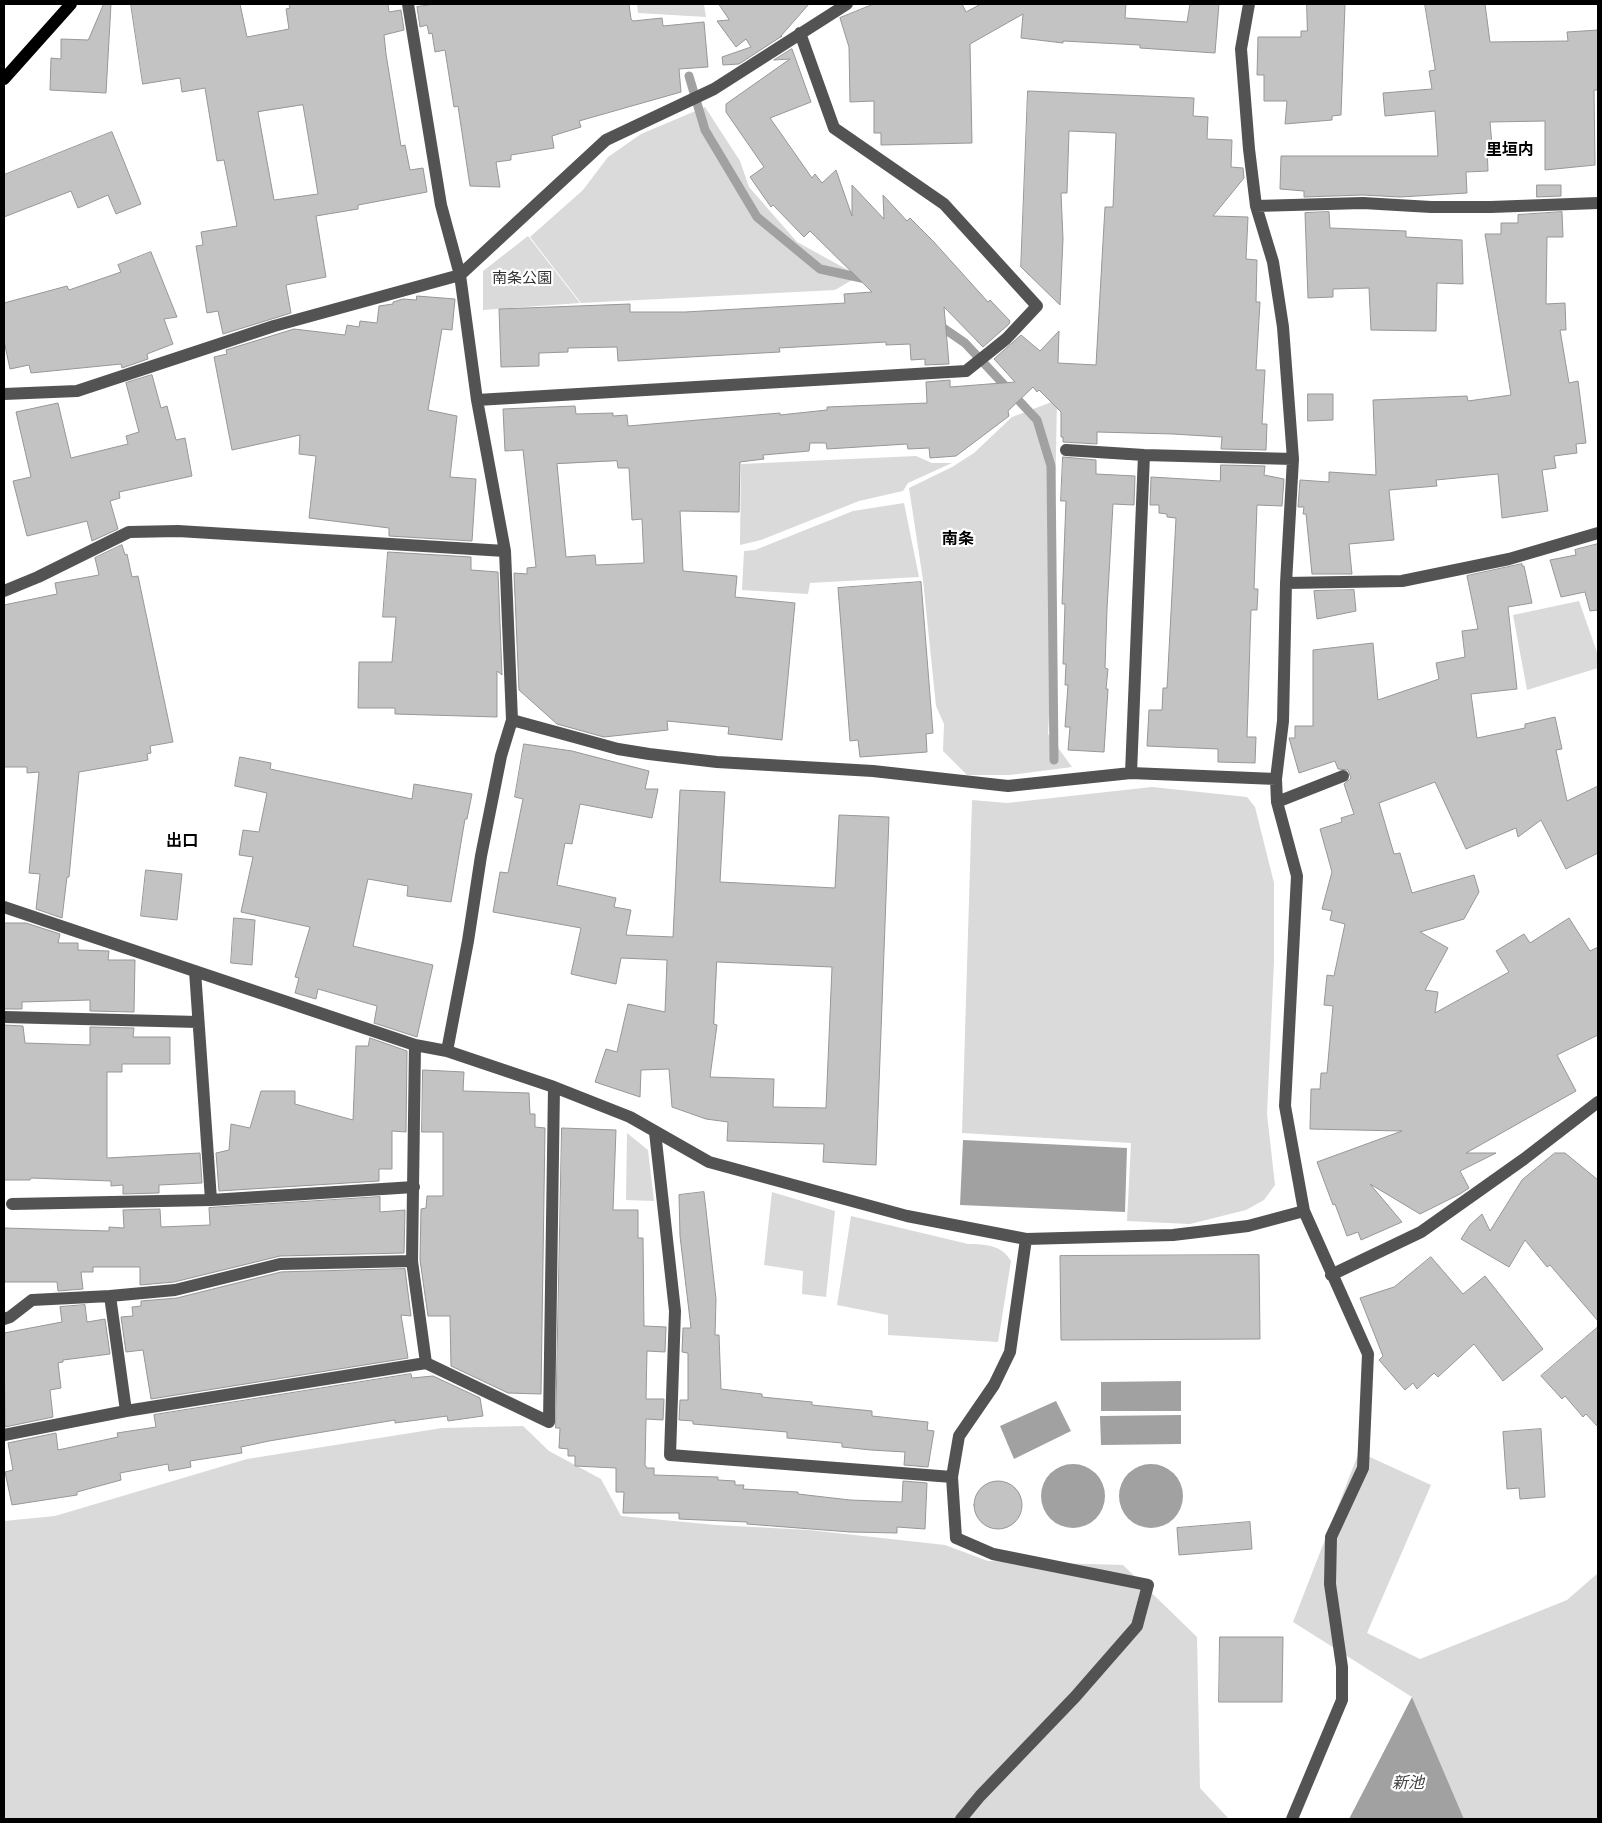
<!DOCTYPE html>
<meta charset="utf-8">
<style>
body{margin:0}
#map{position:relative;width:1602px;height:1823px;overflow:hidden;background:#fff;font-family:"Alegreya Sans",sans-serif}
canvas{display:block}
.frame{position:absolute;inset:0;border:5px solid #000;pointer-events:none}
</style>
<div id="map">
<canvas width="1602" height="1823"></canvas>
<div class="frame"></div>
</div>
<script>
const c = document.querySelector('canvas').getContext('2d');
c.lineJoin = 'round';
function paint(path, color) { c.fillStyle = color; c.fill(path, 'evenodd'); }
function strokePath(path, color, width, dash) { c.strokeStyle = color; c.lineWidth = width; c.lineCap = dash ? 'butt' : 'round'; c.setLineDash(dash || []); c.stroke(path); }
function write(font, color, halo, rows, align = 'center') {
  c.font = font + ' "Alegreya Sans","Noto Sans JP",sans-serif'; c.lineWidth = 4.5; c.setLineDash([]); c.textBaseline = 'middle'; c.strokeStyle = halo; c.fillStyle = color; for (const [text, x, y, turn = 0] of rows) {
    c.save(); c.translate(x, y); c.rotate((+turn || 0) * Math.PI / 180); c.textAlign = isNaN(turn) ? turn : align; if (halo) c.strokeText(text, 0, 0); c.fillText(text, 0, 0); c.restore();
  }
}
paint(new Path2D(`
 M 637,4 L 704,4 L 706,17 L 638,13 Z
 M 705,107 L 740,161 L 749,187 L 797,242 L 859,276 L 835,290 L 581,303 L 530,237 L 583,190 L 608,157 L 641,134 Z
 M 528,236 L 580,303 L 483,310 L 483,271 Z
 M 1057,400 L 1052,664 L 1048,734 L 1072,767 L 1010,775 L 967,775 L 943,751 L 944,724 L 936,706 L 923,580 L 909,488 L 952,467 L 974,453 L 1012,417 Z
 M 916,456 L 932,463 L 952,463 L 908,483 L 903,491 L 859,501 L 761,540 L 740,545 L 741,464 Z
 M 904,503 L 919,577 L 810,583 L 808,594 L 742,590 L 744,551 L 755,550 L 853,511 Z
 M 1579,601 L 1598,655 L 1598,668 L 1527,690 L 1513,615 Z
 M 1152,787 L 1247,797 L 1255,807 L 1274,883 L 1274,961 L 1267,1114 L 1275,1185 L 1264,1200 L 1246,1210 L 1190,1224 L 1127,1221 L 1131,1143 L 962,1133 L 972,800 L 1007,803 Z
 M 627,1133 L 648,1150 L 654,1201 L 626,1200 Z
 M 772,1192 L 835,1211 L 826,1297 L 802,1294 L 803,1271 L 764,1265 Z
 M 851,1216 L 968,1244 C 985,1244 1002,1245 1011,1261 L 998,1342 L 888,1335 L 888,1315 L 837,1305 Z
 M 523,1426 L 549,1451 L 601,1479 L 621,1516 L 716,1525 L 809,1530 L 945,1545 L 988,1561 L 1123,1565 L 1197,1637 L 1200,1788 L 1229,1819 L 4,1819 L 4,1521 L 55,1516 L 247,1459 L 442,1428 Z
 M 1359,1452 L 1431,1485 L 1367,1633 L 1420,1659 L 1567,1600 L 1598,1573 L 1598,1819 L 1464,1819 L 1412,1697 L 1293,1622 Z`), '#dadada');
paint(new Path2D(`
 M 963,1140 L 1127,1148 L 1125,1212 L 960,1205 Z
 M 1181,1381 L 1181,1411 L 1101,1411 L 1101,1382 Z
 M 1056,1401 L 1071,1431 L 1014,1459 L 1000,1426 Z
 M 1181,1415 L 1181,1444 L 1101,1445 L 1100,1416 Z
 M1119 1496a32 32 0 1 1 64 0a32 32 0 1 1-64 0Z
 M1041 1496a32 32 0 1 1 64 0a32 32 0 1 1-64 0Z
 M 1412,1697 L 1464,1819 L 1349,1819 Z`), '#a1a1a1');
strokePath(new Path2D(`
 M 689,76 L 705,130 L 757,217 L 820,269 L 866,279
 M 936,323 L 965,343 L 1037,420 L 1051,466 L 1054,760`), '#a1a1a1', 9);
const building = new Path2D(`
 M 104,4 L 111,4 L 106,93 L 50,90 L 51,58 L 61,59 L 61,39 L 88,40 Z
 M 131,4 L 240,4 L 247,37 L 289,29 L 286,9 L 290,8 L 289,4 L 388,4 L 389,12 L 401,10 L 404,30 L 384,35 L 386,54 L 401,146 L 405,145 L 410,170 L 423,168 L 427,192 L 358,205 L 358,209 L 316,216 L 326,277 L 286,285 L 291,313 L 223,334 L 218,311 L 207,313 L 196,246 L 203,245 L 201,232 L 237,226 L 224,160 L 217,161 L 205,88 L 182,92 L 180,78 L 143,84 ZM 303,105 L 318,194 L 274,200 L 258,112 Z
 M 435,4 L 629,4 L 631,19 L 633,21 L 662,18 L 663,26 L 704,22 L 708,67 L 679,69 L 681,92 L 579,121 L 581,127 L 552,136 L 554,148 L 511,155 L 511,160 L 496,162 L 500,187 L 470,186 L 458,106 L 454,107 L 445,50 L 435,52 L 432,33 L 429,34 L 427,25 L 420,27 L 417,7 Z
 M 719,4 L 809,4 L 780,37 L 782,36 L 739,64 L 723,65 L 722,57 L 751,47 L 746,39 L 736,47 L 717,21 L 729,20 Z
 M 874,4 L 962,4 L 966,12 L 981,4 L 1126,4 L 1125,18 L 1187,22 L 1190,4 L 1219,4 L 1215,53 L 1140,48 L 1140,45 L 1063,41 L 1063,43 L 1021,38 L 1023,14 L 970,44 L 972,143 L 881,145 L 881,133 L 874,133 L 874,101 L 850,102 L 849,47 L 840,18 Z
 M 1307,4 L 1345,4 L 1341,115 L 1332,116 L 1332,120 L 1285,124 L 1287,101 L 1264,101 L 1264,75 L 1257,75 L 1258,37 L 1301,37 L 1301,31 L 1307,31 Z
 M 1425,4 L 1485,4 L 1490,42 L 1568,41 L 1567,32 L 1598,30 L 1598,90 L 1594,90 L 1595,165 L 1545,170 L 1545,121 L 1490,122 L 1492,145 L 1487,145 L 1488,171 L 1466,172 L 1467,193 L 1400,197 L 1363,195 L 1304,197 L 1304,191 L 1280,189 L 1281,156 L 1438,156 L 1435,111 L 1385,116 L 1383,93 L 1432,89 L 1429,71 L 1435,70 Z
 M 792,49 L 811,102 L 770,118 L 812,178 L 815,174 L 822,183 L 836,170 L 852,216 L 852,185 L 884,219 L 883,195 L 907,221 L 910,218 L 933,241 L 988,302 L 990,300 L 1010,321 L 1009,324 L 983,347 L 944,307 L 949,364 L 925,365 L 925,359 L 911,360 L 910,344 L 886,345 L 886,342 L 779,348 L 780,352 L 618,361 L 617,347 L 568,348 L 568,352 L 539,353 L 539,366 L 501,367 L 499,309 L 630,304 L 630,312 L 685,312 L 845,303 L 844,294 L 872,292 L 810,231 L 804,237 L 773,205 L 771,207 L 750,177 L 764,167 L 726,112 L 726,104 L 790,59 L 774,60 Z
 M 1028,91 L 1194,98 L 1193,116 L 1208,117 L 1207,139 L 1232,140 L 1231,167 L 1243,168 L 1244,178 L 1213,216 L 1248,217 L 1246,259 L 1257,260 L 1256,302 L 1260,302 L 1256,370 L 1265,370 L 1262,424 L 1267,424 L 1266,450 L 1221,449 L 1222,437 L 1173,434 L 1097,432 L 1097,444 L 1063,442 L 1063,437 L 1061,437 L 1061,412 L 1039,390 L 1037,392 L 1033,387 L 1008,411 L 1009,416 L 956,456 L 930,458 L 929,448 L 908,449 L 907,444 L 827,449 L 826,443 L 810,443 L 809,451 L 763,455 L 764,459 L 740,462 L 739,512 L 680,511 L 683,571 L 737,576 L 735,597 L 795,603 L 782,740 L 728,734 L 729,727 L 667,721 L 668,730 L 604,737 L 557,724 L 519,690 L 514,573 L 527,574 L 527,568 L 536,567 L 523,450 L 505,451 L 503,409 L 575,406 L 576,414 L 613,413 L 613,416 L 627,415 L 628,426 L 780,413 L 780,415 L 827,410 L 827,407 L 927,403 L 926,382 L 950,380 L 950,387 L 1015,382 L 994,359 L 1021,335 L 1040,351 L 1059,331 L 1058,363 L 1096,365 L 1105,207 L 1113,207 L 1116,133 L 1069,131 L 1067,193 L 1061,193 L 1063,239 L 1060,305 L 1021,267 ZM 617,461 L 618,468 L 629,468 L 632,520 L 642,519 L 644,563 L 596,565 L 595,555 L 566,557 L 557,464 Z
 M 112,132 L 141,204 L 116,214 L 108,195 L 78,208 L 71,191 L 4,217 L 4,175 Z
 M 1537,185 L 1561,185 L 1561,196 L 1537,197 Z
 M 1329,212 L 1330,228 L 1406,231 L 1406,237 L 1462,240 L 1463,284 L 1437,283 L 1436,331 L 1371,330 L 1369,288 L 1333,289 L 1333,297 L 1308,298 L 1305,213 Z
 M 1562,212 L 1563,237 L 1547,237 L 1546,304 L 1565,303 L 1566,330 L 1560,330 L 1569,383 L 1578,381 L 1586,443 L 1576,444 L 1577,453 L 1554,456 L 1556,468 L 1542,470 L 1548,511 L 1502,518 L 1498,474 L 1436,480 L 1437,486 L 1389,490 L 1394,540 L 1349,544 L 1352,574 L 1312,574 L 1306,514 L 1303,514 L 1304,507 L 1298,507 L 1300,480 L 1329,482 L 1329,472 L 1376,475 L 1373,400 L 1467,396 L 1468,401 L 1511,395 L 1485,234 L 1501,234 L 1501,223 L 1518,223 L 1518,215 Z
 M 151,252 L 177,317 L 164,319 L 173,344 L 147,354 L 148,359 L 122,368 L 121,364 L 31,373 L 29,365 L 10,369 L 4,341 L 4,303 L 67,286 L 69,290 L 121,272 L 118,265 Z
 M 417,296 L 455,299 L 452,330 L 442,329 L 428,410 L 457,416 L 450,477 L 476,479 L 472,541 L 389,536 L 389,528 L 309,518 L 316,456 L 299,454 L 300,435 L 232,450 L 214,357 L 227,354 L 226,350 L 294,329 L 345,335 L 347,325 L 359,327 L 360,321 L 377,323 L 379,306 L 393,304 L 393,302 L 403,299 L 416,300 Z
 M 152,375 L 161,408 L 167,406 L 176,440 L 185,438 L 192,476 L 119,492 L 120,498 L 110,501 L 118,529 L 92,541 L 87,521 L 27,536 L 13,481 L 31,477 L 16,412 L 58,403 L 71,458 L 128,444 L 126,436 L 139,432 L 126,383 Z
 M 1308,394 L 1333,394 L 1333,420 L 1308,421 Z
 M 1063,457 L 1096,460 L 1096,474 L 1135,476 L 1134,505 L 1113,504 L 1107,609 L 1105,668 L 1108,669 L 1106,689 L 1108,689 L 1104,752 L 1068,750 L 1070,727 L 1065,727 L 1068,685 L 1065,685 L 1066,664 L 1063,664 L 1065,604 L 1062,604 L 1066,501 L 1061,501 Z
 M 1221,465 L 1265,466 L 1264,475 L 1284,479 L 1282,506 L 1257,505 L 1254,589 L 1258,589 L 1257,610 L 1251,610 L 1247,737 L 1256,737 L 1255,763 L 1218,762 L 1218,749 L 1147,746 L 1149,710 L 1162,710 L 1163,688 L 1167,688 L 1176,518 L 1167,517 L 1167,514 L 1159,513 L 1159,505 L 1150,505 L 1151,477 L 1220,481 Z
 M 1598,544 L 1598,610 L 1590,611 L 1585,592 L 1561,597 L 1550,560 L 1576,555 L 1575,550 Z
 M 122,545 L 125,555 L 127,554 L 132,577 L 138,576 L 173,742 L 150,746 L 151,753 L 147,754 L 148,760 L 79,772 L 69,877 L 67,877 L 62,918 L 36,909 L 40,874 L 29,873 L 39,772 L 27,773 L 27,767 L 4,767 L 4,605 L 57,594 L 55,583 L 99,575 L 95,558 Z
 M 388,552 L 471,557 L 471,570 L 498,572 L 502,675 L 497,671 L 497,717 L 395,714 L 395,708 L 358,708 L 359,662 L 392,662 L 396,617 L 383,617 Z
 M 1522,564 L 1522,566 L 1524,566 L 1532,603 L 1508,607 L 1517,689 L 1471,694 L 1477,738 L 1525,728 L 1525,724 L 1555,717 L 1562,749 L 1556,750 L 1567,801 L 1598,786 L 1598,853 L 1566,869 L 1541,820 L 1518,837 L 1516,828 L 1466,849 L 1435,782 L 1379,803 L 1394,854 L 1400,853 L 1412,893 L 1474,875 L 1479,892 L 1464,919 L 1420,932 L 1448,948 L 1425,990 L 1438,992 L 1435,1013 L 1509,972 L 1496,951 L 1524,934 L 1530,943 L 1569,918 L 1590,951 L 1598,947 L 1598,1035 L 1557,1055 L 1576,1091 L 1466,1153 L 1496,1153 L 1460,1171 L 1469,1188 L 1460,1194 L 1420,1214 L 1370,1184 L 1402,1222 L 1361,1240 L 1358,1232 L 1347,1236 L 1335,1204 L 1333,1205 L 1317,1162 L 1402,1131 L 1310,1129 L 1311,1089 L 1320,1089 L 1321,1073 L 1327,1073 L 1333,1006 L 1324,1005 L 1327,975 L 1334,976 L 1345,924 L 1330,920 L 1332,911 L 1322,909 L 1332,872 L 1320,829 L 1342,822 L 1341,818 L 1354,814 L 1344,784 L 1351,778 L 1348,770 L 1338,769 L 1335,761 L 1299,773 L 1289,738 L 1295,738 L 1295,726 L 1313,726 L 1313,650 L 1373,643 L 1378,700 L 1439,679 L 1436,663 L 1465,657 L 1462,631 L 1478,629 L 1467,576 Z
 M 921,582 L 933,733 L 926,734 L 927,752 L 860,757 L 858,740 L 850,741 L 838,588 Z
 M 1354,590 L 1356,611 L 1317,619 L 1314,591 Z
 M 524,744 L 572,751 L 649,771 L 645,789 L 658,789 L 652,818 L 580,804 L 572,844 L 565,843 L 557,885 L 616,898 L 614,907 L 631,910 L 626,935 L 673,937 L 680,790 L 725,792 L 720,882 L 835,888 L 839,815 L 889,817 L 876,1165 L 823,1162 L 824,1144 L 727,1141 L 728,1122 L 706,1119 L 672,1107 L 669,1069 L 641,1070 L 640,1097 L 595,1082 L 606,1049 L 617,1052 L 628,1004 L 665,1012 L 667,960 L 621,958 L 616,984 L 571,974 L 581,928 L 493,912 L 500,872 L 508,873 L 523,799 L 515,797 ZM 717,962 L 832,967 L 826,1108 L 773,1107 L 774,1079 L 710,1077 L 717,1025 L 714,1024 Z
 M 240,757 L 271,763 L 270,769 L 412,799 L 414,784 L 472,794 L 467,819 L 465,819 L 451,902 L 407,896 L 408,886 L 368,879 L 353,946 L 433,965 L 417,1037 L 374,1023 L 377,1006 L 318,989 L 316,999 L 295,993 L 299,978 L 295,977 L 310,927 L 241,912 L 253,857 L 239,855 L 243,830 L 259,832 L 267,793 L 235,786 Z
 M 146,870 L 182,874 L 177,920 L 141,916 Z
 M 234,918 L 255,920 L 252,965 L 231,963 Z
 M 4,923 L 26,923 L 60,934 L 58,943 L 78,943 L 78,950 L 109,951 L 108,960 L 135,960 L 134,1012 L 90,1011 L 90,1000 L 22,1002 L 22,1009 L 4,1009 Z
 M 4,1025 L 23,1026 L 25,1043 L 90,1045 L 90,1027 L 134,1028 L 133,1037 L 170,1037 L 170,1064 L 122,1064 L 122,1072 L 107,1072 L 107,1158 L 200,1153 L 202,1183 L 159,1185 L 159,1193 L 123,1194 L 123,1185 L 111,1186 L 111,1181 L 31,1178 L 30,1180 L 4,1180 Z
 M 370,1038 L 407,1051 L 406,1132 L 392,1131 L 392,1169 L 379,1169 L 379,1181 L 219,1191 L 216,1153 L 229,1150 L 231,1124 L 250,1128 L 261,1091 L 295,1091 L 295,1104 L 353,1120 L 356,1046 L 368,1046 Z
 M 423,1070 L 464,1072 L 463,1091 L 529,1093 L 530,1114 L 535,1114 L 535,1127 L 545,1128 L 541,1394 L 508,1393 L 451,1366 L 450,1316 L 428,1316 L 420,1260 L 421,1209 L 426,1208 L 427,1196 L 443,1196 L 443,1132 L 422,1132 Z
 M 562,1128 L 616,1130 L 613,1210 L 638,1210 L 638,1238 L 643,1238 L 644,1326 L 666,1327 L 665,1352 L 647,1351 L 646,1399 L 664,1399 L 663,1420 L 646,1419 L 645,1465 L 647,1468 L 654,1468 L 654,1475 L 718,1477 L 718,1480 L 735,1481 L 735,1485 L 744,1485 L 743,1489 L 798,1492 L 798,1494 L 850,1500 L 902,1502 L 903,1481 L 927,1483 L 925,1529 L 897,1527 L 897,1533 L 850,1532 L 747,1524 L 747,1522 L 679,1519 L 679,1513 L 623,1513 L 624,1492 L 616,1492 L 616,1468 L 575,1466 L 575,1456 L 568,1456 L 568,1449 L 559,1448 L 560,1428 L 556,1428 Z
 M 1555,1153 L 1565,1153 L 1598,1180 L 1598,1321 L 1550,1265 L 1547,1267 L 1525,1240 L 1509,1267 L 1461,1239 L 1470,1225 L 1482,1214 L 1490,1231 L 1522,1180 Z
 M 704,1192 L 716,1299 L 715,1335 L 719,1335 L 721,1389 L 762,1394 L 762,1397 L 812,1402 L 812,1405 L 872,1411 L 872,1416 L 928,1422 L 927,1430 L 934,1431 L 928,1467 L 904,1465 L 905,1452 L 871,1450 L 842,1447 L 842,1443 L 787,1438 L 787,1432 L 693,1424 L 693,1421 L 679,1420 L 680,1400 L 688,1400 L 688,1353 L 682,1352 L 683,1328 L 691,1328 L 680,1236 L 679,1195 Z
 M 380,1197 L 380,1212 L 405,1210 L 404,1253 L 280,1256 L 174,1282 L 140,1285 L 140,1267 L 93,1267 L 93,1272 L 81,1272 L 83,1289 L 58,1291 L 57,1282 L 4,1282 L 4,1228 L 109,1231 L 109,1227 L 124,1228 L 123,1210 L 160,1209 L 161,1227 L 210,1225 L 209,1208 Z
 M 1259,1255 L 1260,1339 L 1061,1340 L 1060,1256 Z
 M 1431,1257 L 1463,1294 L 1485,1276 L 1543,1349 L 1503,1381 L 1474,1344 L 1438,1377 L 1434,1373 L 1417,1389 L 1413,1383 L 1405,1390 L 1379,1360 L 1383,1356 L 1360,1298 L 1394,1287 Z
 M 405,1269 L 411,1316 L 401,1315 L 408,1358 L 151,1399 L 143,1350 L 126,1352 L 121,1317 L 133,1316 L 132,1307 L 141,1306 L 141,1301 L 177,1298 L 281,1272 Z
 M 85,1305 L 87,1322 L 105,1319 L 110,1354 L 63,1360 L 63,1362 L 58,1363 L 61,1388 L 50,1390 L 53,1417 L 5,1427 L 4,1333 L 62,1322 L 60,1307 Z
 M 1598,1327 L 1598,1427 L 1586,1414 L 1583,1417 L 1565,1396 L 1562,1399 L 1541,1376 Z
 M 411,1374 L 412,1378 L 433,1376 L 480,1398 L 483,1416 L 448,1421 L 447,1416 L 395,1423 L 395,1420 L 269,1441 L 241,1447 L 242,1453 L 190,1461 L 191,1467 L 169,1471 L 168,1464 L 120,1473 L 121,1480 L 77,1492 L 77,1495 L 12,1505 L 5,1472 L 13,1470 L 8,1443 L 56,1433 L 58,1450 L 118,1437 L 117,1433 L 156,1427 L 154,1415 Z
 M 1541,1429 L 1545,1497 L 1520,1499 L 1519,1488 L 1507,1489 L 1503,1432 Z
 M974 1505a24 24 0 1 1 48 0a24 24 0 1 1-48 0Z
 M 1250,1522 L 1252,1549 L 1179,1555 L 1177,1528 Z
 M 1220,1637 L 1283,1637 L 1282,1702 L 1219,1702 Z`);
paint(building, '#c3c3c3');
strokePath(building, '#979797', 1);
strokePath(new Path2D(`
 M 408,4 L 441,205 L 460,275 L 477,400 L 505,551 L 512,720 L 501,756 L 481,856 L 468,941 L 447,1051
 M 1249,4 L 1241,49 L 1249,149 L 1256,206 L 1273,262 L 1283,327 L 1293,459 L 1286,583 L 1283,721 L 1276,779 L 1277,802 L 1297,876 L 1285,1106 L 1304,1211 L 1368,1354 L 1363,1468 L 1331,1537 L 1330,1584 L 1342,1667 L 1342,1700 L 1292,1819
 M 1256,206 L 1363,203 L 1431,207 L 1491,207 L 1598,203
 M 4,394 L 77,391 L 274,326 L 460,275 L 606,140 L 714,89 L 847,4
 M 477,400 L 966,371 L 1006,339 L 1037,306 L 944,204 L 834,128 L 800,33
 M 1066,450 L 1144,455 L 1293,459
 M 1286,583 L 1402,581 L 1509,559 L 1598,533
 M 4,591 L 38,577 L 129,532 L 178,531 L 505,551
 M 512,720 L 618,749 L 649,754 L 717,762 L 873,771 L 1008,786 L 1131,773 L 1276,779
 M 1131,773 L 1144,455
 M 1277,802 L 1343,776
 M 4,907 L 415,1045 L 447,1051 L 554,1087 L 630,1117 L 709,1162 L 907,1216 L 1026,1239 L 1173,1235 L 1248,1226 L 1304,1211
 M 195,971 L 211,1200
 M 4,1017 L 198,1022
 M 415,1045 L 412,1261 L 426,1363
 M 655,1132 L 675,1311 L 670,1455 L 952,1477
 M 12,1204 L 211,1200 L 414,1187
 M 1331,1275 L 1421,1232 L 1524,1159 L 1598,1102
 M 110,1296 L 126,1411
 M 4,1319 L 10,1317 L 32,1300 L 110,1296 L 175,1290 L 280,1264 L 412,1261
 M 4,1435 L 126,1411 L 426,1363 L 549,1422 L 554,1087
 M 961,1819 L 980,1796 L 1075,1697 L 1137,1626 L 1148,1585 L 993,1554 L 956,1538 L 952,1477 L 959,1436 L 994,1385 L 1010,1352 L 1026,1239`), '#535353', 12);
strokePath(new Path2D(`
 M 4,79 L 71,4`), '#000', 12);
write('15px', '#313131', '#fff', [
 ["南条公園",522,278]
]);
write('bold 16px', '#000', '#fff', [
 ["里垣内",1510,150],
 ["南条",958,539],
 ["出口",182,841]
]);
write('italic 16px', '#424242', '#fff', [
 ["新池",1408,1783]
]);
</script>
